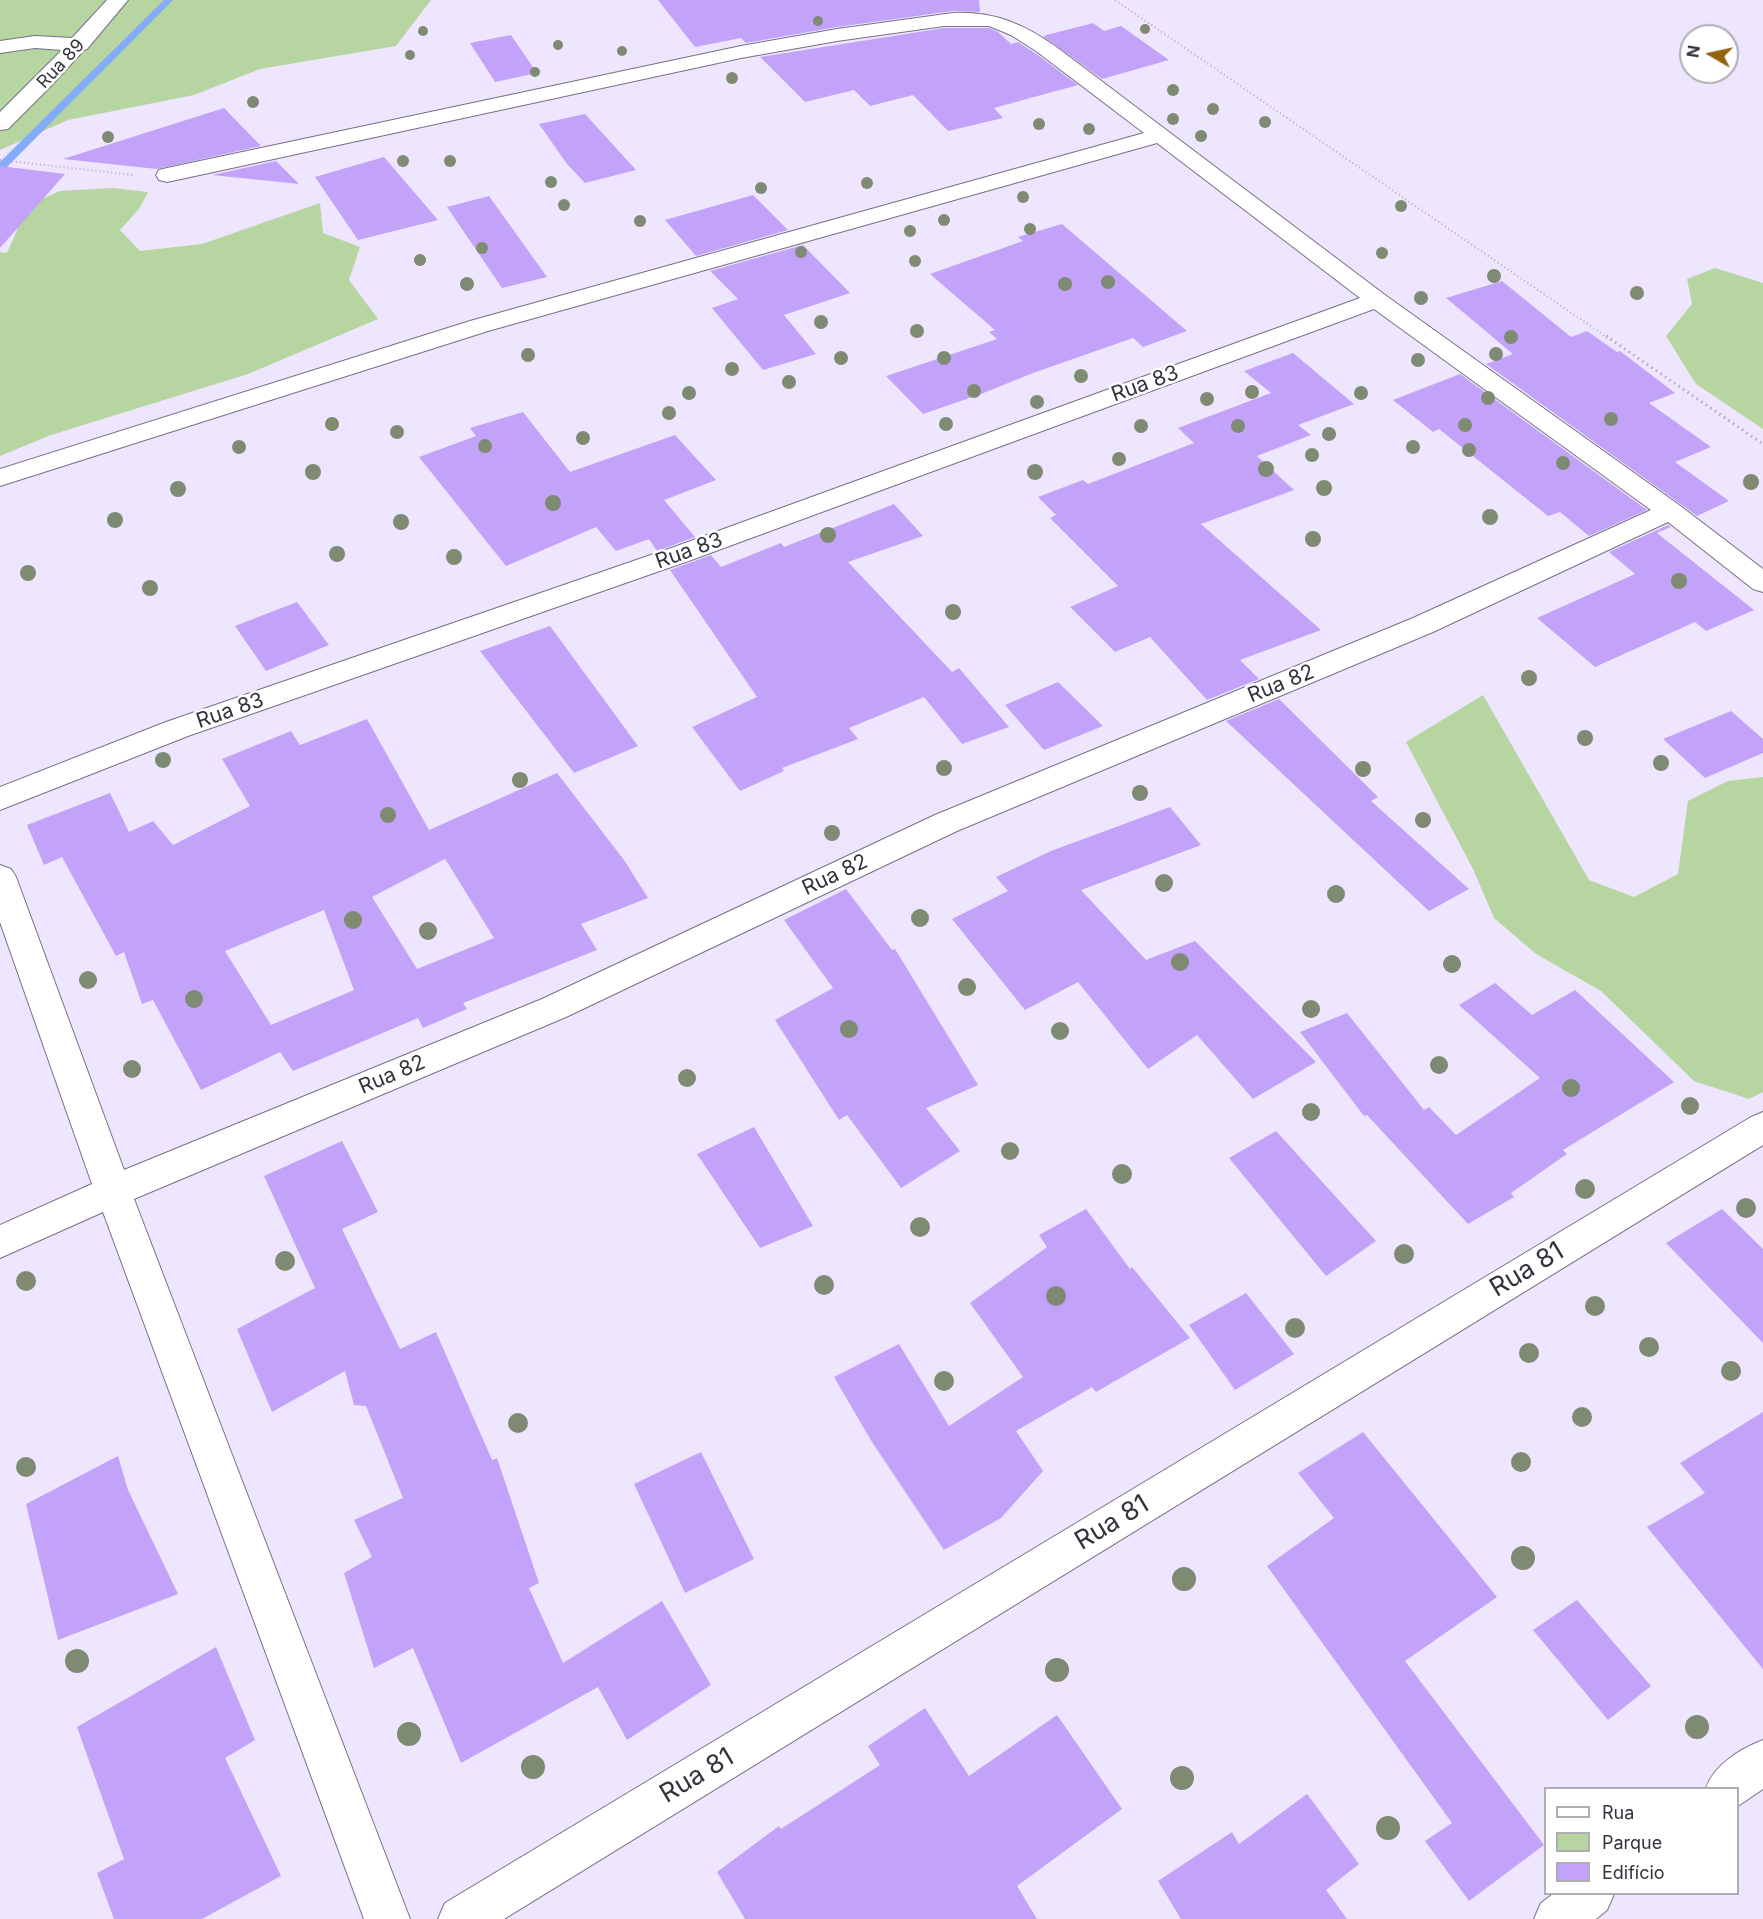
<!DOCTYPE html>
<meta charset="utf-8">
<style>
body{margin:0}
#map{position:relative;width:1763px;height:1919px;overflow:hidden;background:#eee6fe;font-family:Inter,sans-serif}
canvas{display:block}
.legend{position:absolute;left:1544px;top:1787px;width:195px;height:108px;box-sizing:border-box;background:#fff;border:2px solid #aeadb1;margin:0;padding:8px 10px;list-style:none;font-size:18px;color:#35323b}
.legend li{display:flex;align-items:center;gap:12px;height:30px}
.legend b{width:30px;border:2px solid #aeadb1}
.north{position:absolute;left:1679px;top:24px;width:60px;height:60px;box-sizing:border-box;background:#fff;border:2px solid #aeadb1;border-radius:50%;rotate:279deg;font-size:16px;font-weight:700;line-height:24px;text-align:center;color:#35323b}
.north::after{content:'';display:block;margin:auto;width:21px;height:27px;background:#926310;clip-path:polygon(50% 0,100% 100%,50% 72%,0 100%)}
</style>
<div id="map">
<canvas width="1763" height="1919"></canvas>
<ul class="legend">
<li><b style="height:8px;background:#fff"></b>Rua</li>
<li><b style="height:16px;background:#b6d5a0"></b>Parque</li>
<li><b style="height:16px;background:#c3a3f9"></b>Edifício</li>
</ul>
<div class="north">N</div>
</div>
<script>
const c = document.querySelector('canvas').getContext('2d');
c.lineJoin = 'round';
function paint(path, color) { c.fillStyle = color; c.fill(path, 'evenodd'); }
function strokePath(path, color, width, dash) { c.strokeStyle = color; c.lineWidth = width; c.lineCap = dash ? 'butt' : 'round'; c.setLineDash(dash || []); c.stroke(path); }
function write(font, color, halo, rows, align = 'center') {
  c.font = font + ' Inter,sans-serif'; c.lineWidth = 5; c.setLineDash([]); c.textBaseline = 'middle'; c.strokeStyle = halo; c.fillStyle = color; for (const [text, x, y, turn = 0] of rows) {
    c.save(); c.translate(x, y); c.rotate((+turn || 0) * Math.PI / 180); c.textAlign = isNaN(turn) ? turn : align; if (halo) c.strokeText(text, 0, 0); c.fillText(text, 0, 0); c.restore();
  }
}
paint(new Path2D(`
 M 0,0 L 431,0 L 396,46 L 260,69 L 194,95 L 68,120 L 0,150 Z
 M 113,188 L 148,192 L 139,209 L 120,230 L 140,251 L 202,244 L 320,203 L 323,233 L 360,247 L 349,280 L 378,319 L 248,374 L 51,435 L 0,456 L 0,252 L 7,253 L 17,230 L 21,208 L 60,191 Z
 M 1715,268 L 1763,283 L 1763,429 L 1696,384 L 1666,336 L 1692,304 L 1687,279 Z
 M 1483,695 L 1589,880 L 1634,897 L 1678,874 L 1688,801 L 1728,781 L 1763,777 L 1763,1092 L 1749,1099 L 1694,1081 L 1601,991 L 1536,954 L 1494,918 L 1473,869 L 1406,742 Z`), '#b6d5a0');
paint(new Path2D(`
 M 164,0 L 173,0 L 4,170 L 0,171 L 0,162 Z`), '#85abfb');
paint(new Path2D(`
 M 658,0 L 979,0 L 980,12 L 953,11 L 837,27 L 746,43 L 741,38 L 695,47 Z
 M 1093,23 L 1104,31 L 1121,26 L 1169,60 L 1102,79 L 1043,36 Z
 M 944,28 L 989,28 L 998,32 L 1011,44 L 1018,42 L 1035,53 L 1078,85 L 994,108 L 1003,118 L 948,131 L 913,95 L 870,106 L 854,90 L 805,102 L 760,57 Z
 M 511,35 L 537,73 L 495,82 L 470,43 Z
 M 224,108 L 261,146 L 157,169 L 63,159 Z
 M 585,114 L 636,170 L 585,183 L 567,164 L 539,124 Z
 M 384,157 L 438,220 L 358,240 L 315,177 Z
 M 276,161 L 299,184 L 212,175 Z
 M 0,166 L 65,174 L 0,248 Z
 M 753,195 L 788,230 L 696,256 L 665,220 Z
 M 489,196 L 547,277 L 502,288 L 447,207 Z
 M 1062,224 L 1187,331 L 1143,347 L 1133,338 L 1033,373 L 981,394 L 923,414 L 886,376 L 997,339 L 989,332 L 995,330 L 930,274 L 1023,241 L 1018,237 Z
 M 803,245 L 850,293 L 784,315 L 816,354 L 763,370 L 712,308 L 738,299 L 710,271 Z
 M 1502,281 L 1571,337 L 1587,331 L 1617,352 L 1620,351 L 1675,393 L 1649,403 L 1711,447 L 1675,462 L 1729,501 L 1697,516 L 1486,364 L 1513,354 L 1446,298 Z
 M 1293,353 L 1354,404 L 1298,425 L 1311,435 L 1257,456 L 1294,490 L 1201,524 L 1321,630 L 1240,660 L 1259,679 L 1207,700 L 1150,637 L 1115,652 L 1070,607 L 1118,586 L 1050,518 L 1056,515 L 1038,497 L 1083,480 L 1088,484 L 1194,443 L 1178,428 L 1271,393 L 1244,371 Z
 M 1460,374 L 1647,510 L 1589,536 L 1560,512 L 1548,516 L 1439,429 L 1433,432 L 1393,400 Z
 M 523,412 L 570,472 L 675,435 L 716,480 L 664,500 L 695,537 L 657,551 L 649,539 L 616,551 L 596,527 L 506,566 L 419,457 L 476,436 L 470,428 Z
 M 894,504 L 923,536 L 848,562 L 952,672 L 959,668 L 1009,727 L 962,744 L 924,697 L 849,728 L 858,739 L 782,768 L 784,771 L 740,791 L 692,727 L 757,697 L 670,570 L 711,555 L 721,567 L 781,543 L 784,547 Z
 M 1668,525 L 1671,527 L 1657,533 L 1754,610 L 1706,631 L 1695,622 L 1595,667 L 1537,618 L 1635,574 L 1609,552 Z
 M 297,602 L 329,645 L 266,671 L 235,626 Z
 M 550,626 L 638,746 L 574,773 L 480,651 Z
 M 1058,682 L 1103,726 L 1044,750 L 1005,705 Z
 M 1279,699 L 1378,797 L 1371,801 L 1469,889 L 1429,911 L 1226,721 Z
 M 1731,711 L 1763,739 L 1763,753 L 1705,778 L 1663,739 Z
 M 367,719 L 429,830 L 557,773 L 624,860 L 648,898 L 581,924 L 597,950 L 463,1003 L 467,1009 L 423,1028 L 418,1018 L 293,1071 L 280,1052 L 201,1090 L 153,1000 L 142,1004 L 124,952 L 116,956 L 62,857 L 44,865 L 27,825 L 110,793 L 129,832 L 153,821 L 173,845 L 250,806 L 222,759 L 291,731 L 300,745 ZM 444,857 L 494,938 L 417,969 L 372,897 L 445,859 ZM 324,910 L 354,990 L 271,1025 L 225,951 Z
 M 1170,807 L 1201,845 L 1081,890 L 1146,960 L 1195,941 L 1316,1062 L 1253,1099 L 1197,1035 L 1148,1069 L 1078,982 L 1025,1010 L 952,919 L 1008,891 L 996,877 L 1051,851 Z
 M 846,889 L 892,950 L 895,949 L 978,1085 L 926,1108 L 960,1151 L 901,1188 L 847,1115 L 839,1120 L 775,1020 L 833,988 L 784,920 Z
 M 1495,983 L 1532,1015 L 1575,990 L 1674,1082 L 1563,1150 L 1567,1154 L 1511,1193 L 1514,1197 L 1468,1224 L 1367,1115 L 1364,1116 L 1300,1032 L 1347,1013 L 1424,1110 L 1429,1107 L 1456,1135 L 1540,1078 L 1459,1005 Z
 M 754,1127 L 813,1226 L 760,1248 L 697,1154 Z
 M 1276,1131 L 1376,1241 L 1326,1276 L 1229,1158 Z
 M 342,1141 L 378,1212 L 342,1229 L 400,1349 L 436,1332 L 492,1460 L 497,1458 L 539,1583 L 529,1588 L 563,1663 L 662,1601 L 711,1685 L 627,1740 L 598,1687 L 461,1763 L 413,1648 L 374,1668 L 344,1573 L 372,1557 L 354,1520 L 403,1498 L 366,1406 L 354,1405 L 345,1371 L 272,1412 L 237,1329 L 315,1288 L 264,1176 Z
 M 1086,1209 L 1130,1269 L 1132,1267 L 1190,1338 L 1096,1392 L 1092,1387 L 1016,1431 L 1043,1471 L 1001,1518 L 944,1550 L 872,1442 L 834,1377 L 899,1344 L 949,1426 L 1023,1377 L 970,1303 L 1047,1247 L 1039,1235 Z
 M 1722,1209 L 1763,1249 L 1763,1343 L 1666,1243 Z
 M 1246,1293 L 1294,1354 L 1235,1390 L 1189,1325 Z
 M 1763,1412 L 1763,1669 L 1647,1527 L 1705,1493 L 1680,1463 Z
 M 1363,1432 L 1497,1597 L 1405,1661 L 1544,1845 L 1469,1901 L 1425,1841 L 1452,1823 L 1267,1566 L 1334,1518 L 1298,1473 Z
 M 701,1452 L 754,1559 L 685,1593 L 634,1484 Z
 M 118,1456 L 128,1490 L 178,1594 L 58,1640 L 26,1504 Z
 M 1577,1600 L 1651,1686 L 1608,1720 L 1533,1630 Z
 M 216,1647 L 255,1740 L 225,1758 L 281,1876 L 202,1919 L 114,1919 L 97,1873 L 124,1859 L 77,1727 Z
 M 925,1708 L 969,1776 L 1057,1715 L 1122,1809 L 1017,1886 L 1037,1919 L 745,1919 L 717,1872 L 779,1826 L 781,1829 L 880,1765 L 868,1746 Z
 M 1307,1794 L 1359,1864 L 1326,1890 L 1347,1919 L 1181,1919 L 1158,1881 L 1232,1832 L 1239,1844 Z`), '#c3a3f9');
const street = new Path2D(`
 M 107,0 L 128,0 L 87,49 L 84,50 L 49,88 L 8,129 L 0,130 L 0,112 L 62,50 L 35,48 L 0,53 L 0,41 L 35,36 L 72,38 Z
 M 953,13 C 995,11 1026,25 1059,49 L 1385,295 L 1679,505 L 1763,569 L 1763,592 L 1753,589 L 1668,522 L 1433,632 L 957,831 L 566,1017 L 134,1199 L 410,1919 L 364,1919 L 103,1212 L 0,1258 L 0,1225 L 92,1184 L 0,922 L 0,865 L 11,869 L 16,877 L 124,1170 L 542,999 L 935,815 L 1413,618 L 1651,510 L 1374,309 L 694,559 L 188,736 L 0,810 L 0,787 L 166,722 L 674,547 L 1360,298 L 1157,143 L 488,331 L 0,486 L 0,469 L 470,321 L 1144,133 L 1036,51 L 1011,35 L 989,26 L 944,26 L 837,41 L 741,58 L 167,182 L 159,180 L 156,175 L 159,170 L 167,168 L 741,46 L 837,29 Z
 M 1763,1112 L 1763,1145 L 504,1919 L 438,1919 L 445,1903 L 1751,1117 Z
 M 1763,1740 L 1763,1789 L 1738,1806 L 1738,1788 L 1706,1788 C 1714,1765 1740,1749 1763,1740 Z
 M 1553,1894 L 1614,1894 L 1607,1910 L 1596,1919 L 1534,1919 L 1541,1903 Z`);
strokePath(street, '#777085', 2);
strokePath(new Path2D(`
 M 1115,0 L 1608,338
 M 0,160 L 133,175`), '#b1abbe', 2, [1, 3]);
strokePath(new Path2D(`
 M 1606,336 L 1763,444`), '#b1abbe', 3, [1.5, 4]);
paint(street, '#fff');
c.fillStyle = '#7e8a72';
for (const [x, y, r] of [
 [818,21,5],
 [1145,29,5],
 [423,31,5],
 [558,45,5],
 [622,51,5],
 [410,55,5],
 [535,72,5],
 [732,78,6],
 [1173,90,6],
 [253,102,6],
 [1213,109,6],
 [1173,119,6],
 [1265,122,6],
 [1039,124,6],
 [1089,129,6],
 [1201,136,6],
 [108,137,6],
 [403,161,6],
 [450,161,6],
 [551,182,6],
 [867,183,6],
 [761,188,6],
 [1023,197,6],
 [564,205,6],
 [1401,206,6],
 [944,220,6],
 [640,221,6],
 [1030,229,6],
 [910,231,6],
 [482,248,6],
 [801,252,6],
 [1382,253,6],
 [420,260,6],
 [915,261,6],
 [1494,276,7],
 [1108,282,7],
 [467,284,7],
 [1065,284,7],
 [1637,293,7],
 [1421,298,7],
 [821,322,7],
 [917,331,7],
 [1511,337,7],
 [1496,354,7],
 [528,355,7],
 [841,358,7],
 [944,358,7],
 [1418,360,7],
 [732,369,7],
 [1081,376,7],
 [789,382,7],
 [974,391,7],
 [1252,392,7],
 [689,393,7],
 [1361,393,7],
 [1488,398,7],
 [1207,399,7],
 [1037,402,7],
 [669,413,7],
 [1611,419,7],
 [332,424,7],
 [946,424,7],
 [1465,425,7],
 [1141,426,7],
 [1238,426,7],
 [397,432,7],
 [1329,434,7],
 [583,438,7],
 [485,446,7],
 [239,447,7],
 [1413,447,7],
 [1469,450,7],
 [1312,455,7],
 [1119,459,7],
 [1563,463,7],
 [1266,469,8],
 [313,472,8],
 [1035,472,8],
 [1751,482,8],
 [1324,488,8],
 [178,489,8],
 [553,503,8],
 [1490,517,8],
 [115,520,8],
 [401,522,8],
 [828,535,8],
 [1313,539,8],
 [337,554,8],
 [454,557,8],
 [28,573,8],
 [1679,581,8],
 [150,588,8],
 [953,612,8],
 [1529,678,8],
 [1585,738,8],
 [163,760,8],
 [1661,763,8],
 [944,768,8],
 [1363,769,8],
 [520,780,8],
 [1140,793,8],
 [388,815,8],
 [1423,820,8],
 [832,833,8],
 [1164,883,9],
 [1336,894,9],
 [920,918,9],
 [353,920,9],
 [428,931,9],
 [1180,962,9],
 [1452,964,9],
 [88,980,9],
 [967,987,9],
 [194,999,9],
 [1311,1009,9],
 [849,1029,9],
 [1060,1031,9],
 [1439,1065,9],
 [132,1069,9],
 [687,1078,9],
 [1571,1088,9],
 [1690,1106,9],
 [1311,1112,9],
 [1010,1151,9],
 [1122,1174,10],
 [1585,1189,10],
 [1746,1208,10],
 [920,1227,10],
 [1404,1254,10],
 [285,1261,10],
 [26,1281,10],
 [824,1285,10],
 [1056,1296,10],
 [1595,1306,10],
 [1295,1328,10],
 [1649,1347,10],
 [1529,1353,10],
 [1731,1371,10],
 [944,1381,10],
 [1582,1417,10],
 [518,1423,10],
 [1521,1462,10],
 [26,1467,10],
 [1523,1558,12],
 [1184,1579,12],
 [77,1661,12],
 [1057,1670,12],
 [1697,1727,12],
 [409,1734,12],
 [533,1767,12],
 [1182,1778,12],
 [1388,1828,12]
]) { c.beginPath(); c.arc(x, y, r, 0, 2 * Math.PI); c.fill(); }
write('18px', '#35323b', '#fff', [
 ["Rua 89",61,64,-47]
]);
write('21px', '#35323b', '#fff', [
 ["Rua 83",1145,384,-20],
 ["Rua 83",689,551,-20],
 ["Rua 82",1281,684,-22],
 ["Rua 83",230,711,-19],
 ["Rua 82",835,875,-25],
 ["Rua 82",392,1075,-23]
]);
write('26px', '#35323b', '#fff', [
 ["Rua 81",1527,1270,-31],
 ["Rua 81",1112,1523,-31],
 ["Rua 81",697,1776,-31]
]);
</script>
